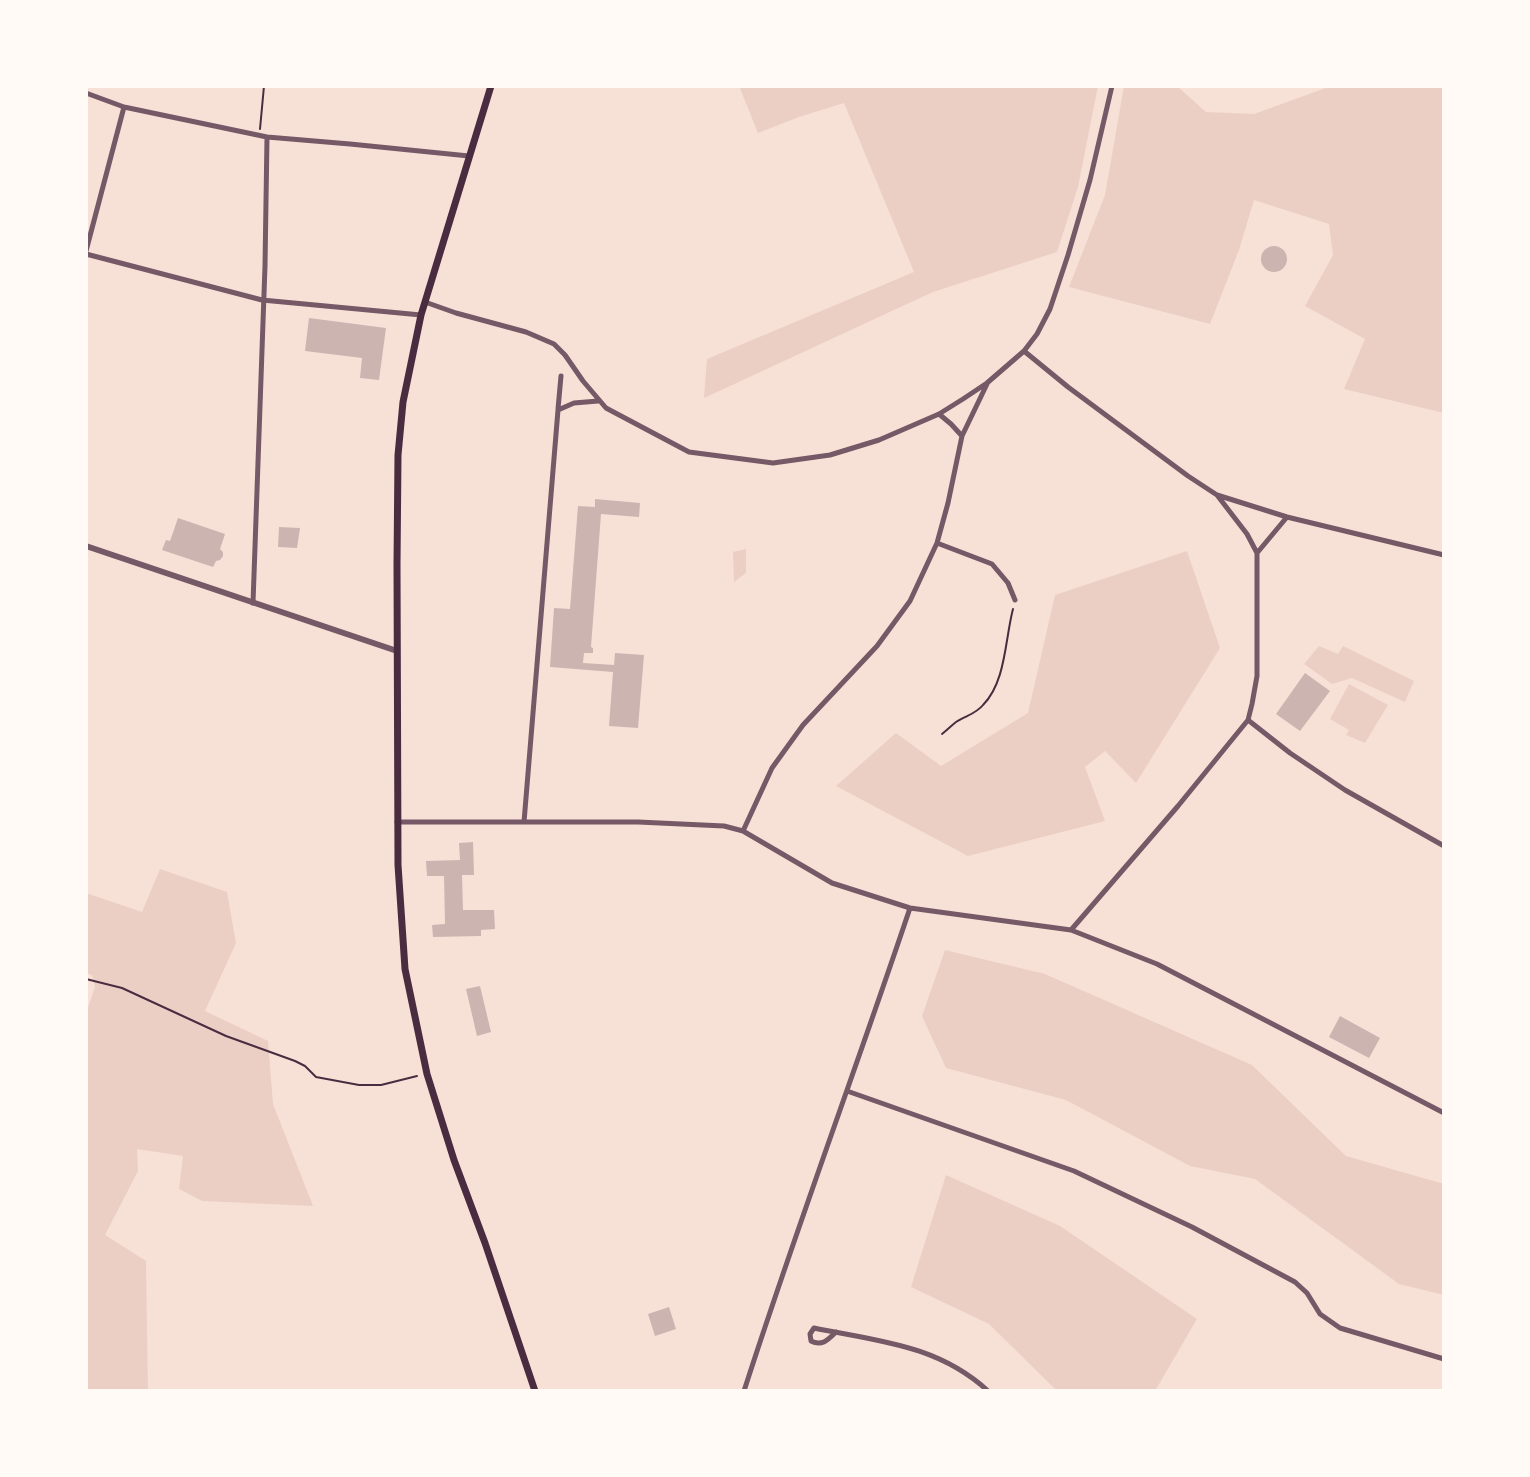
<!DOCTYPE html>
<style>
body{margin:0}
#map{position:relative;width:1530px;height:1477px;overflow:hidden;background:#f7e1d7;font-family:Quicksand,sans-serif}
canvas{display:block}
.frame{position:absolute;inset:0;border:88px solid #fffaf5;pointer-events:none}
</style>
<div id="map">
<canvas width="1530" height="1477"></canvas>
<div class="frame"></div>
</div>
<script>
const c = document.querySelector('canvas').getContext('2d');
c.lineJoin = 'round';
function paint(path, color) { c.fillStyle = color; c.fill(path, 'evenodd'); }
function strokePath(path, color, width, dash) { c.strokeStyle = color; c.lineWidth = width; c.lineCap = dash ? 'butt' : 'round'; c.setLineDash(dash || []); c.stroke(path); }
paint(new Path2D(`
 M 739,86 L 1098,86 L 1078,187 L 1057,252 L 933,292 L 704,398 L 707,359 L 914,272 L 844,103 L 799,117 L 758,133 Z
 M 1124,86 L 1177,86 L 1206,112 L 1254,114 L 1331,86 L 1444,86 L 1444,413 L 1344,389 L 1365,339 L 1305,306 L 1333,255 L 1329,224 L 1254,200 L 1239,250 L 1210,324 L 1069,287 L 1105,195 Z
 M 746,549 L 746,573 L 734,582 L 733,552 Z
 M 1187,551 L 1220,648 L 1136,783 L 1105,751 L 1085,767 L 1105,821 L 968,856 L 836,786 L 896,733 L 941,766 L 1028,713 L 1055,595 Z
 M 1319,646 L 1338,654 L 1343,646 L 1414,681 L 1405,702 L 1352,678 L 1332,684 L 1304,664 Z
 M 1349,684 L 1388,705 L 1365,743 L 1346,735 L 1349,730 L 1330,719 Z
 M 160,869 L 227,892 L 236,943 L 205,1011 L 268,1041 L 273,1104 L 313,1206 L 202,1201 L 179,1189 L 183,1156 L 137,1149 L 138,1171 L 105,1235 L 146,1261 L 148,1391 L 86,1391 L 86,1013 L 95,987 L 92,975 L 86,973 L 86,893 L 142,912 Z
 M 945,950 L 1045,974 L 1252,1065 L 1346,1156 L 1444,1184 L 1444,1295 L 1399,1284 L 1255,1179 L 1190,1166 L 1066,1100 L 946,1068 L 922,1016 Z
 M 946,1175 L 1060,1226 L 1197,1319 L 1155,1391 L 1057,1391 L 989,1324 L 911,1287 Z`), '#ebcfc5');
paint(new Path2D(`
 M1261 259a13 13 0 1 1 26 0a13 13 0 1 1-26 0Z
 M 309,318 L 386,328 L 379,380 L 360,378 L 362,358 L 305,351 Z
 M 595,499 L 640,503 L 639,517 L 601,514 L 591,647 L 593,648 L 593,653 L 584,653 L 583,663 L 614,665 L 615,653 L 644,655 L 638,728 L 609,726 L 613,672 L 550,667 L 554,608 L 570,609 L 578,506 L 595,507 Z
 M 178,518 L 225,534 L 220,549 L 223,552 L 223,556 L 220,560 L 216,561 L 213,567 L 162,550 L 166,540 L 170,541 Z
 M 279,527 L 300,528 L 297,548 L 278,547 Z
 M 1305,673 L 1330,691 L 1300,731 L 1276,714 Z
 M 473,842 L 474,875 L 462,875 L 463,910 L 494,910 L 495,929 L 481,930 L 481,936 L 433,937 L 432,925 L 445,924 L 444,876 L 427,876 L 426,861 L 460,860 L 459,843 Z
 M 480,986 L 491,1032 L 477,1036 L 466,989 Z
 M 1340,1016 L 1380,1038 L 1369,1058 L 1329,1037 Z
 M 669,1307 L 676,1329 L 655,1336 L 648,1314 Z`), '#ccb4b1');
strokePath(new Path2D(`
 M 260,129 L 264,86
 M 942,734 C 947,730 951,726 956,722 C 965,716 976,714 983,705 C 1006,682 1005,639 1013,609
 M 86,979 L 122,988 L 226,1036 L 295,1061 L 305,1066 L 316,1077 L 359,1085 L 381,1085 L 417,1076`), '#4a2c40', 2);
strokePath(new Path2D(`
 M 86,93 L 124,107 L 267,137 L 350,144 L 469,156
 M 86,251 L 124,107
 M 86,254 L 262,300 L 421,315
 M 425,302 L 456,313 L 526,332 L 554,344 L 565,355 L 583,381 L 606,408 L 689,452 L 773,463 L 830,455 L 879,440 L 939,414 L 963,399 L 987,383 L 1024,351 L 1037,334 L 1050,309 L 1068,255 L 1090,180 L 1112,86
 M 1024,351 L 1068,387 L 1188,476 L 1217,495 L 1287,517 L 1444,555
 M 558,409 L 561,376
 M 939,414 L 951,424 L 962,436
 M 937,543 L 992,564 L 1008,583 L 1015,600
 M 1257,553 L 1287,517
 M 253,603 L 265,266 L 267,137
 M 1248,720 L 1290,753 L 1345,790 L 1444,846
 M 397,822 L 638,822 L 724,826 L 743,831 L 832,883 L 910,908 L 1071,930 L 1157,964 L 1444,1113
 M 524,822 L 558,410 L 574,403 L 598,401
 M 743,831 L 772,768 L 803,725 L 877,646 L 910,601 L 937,543 L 948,503 L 962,436 L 987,384
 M 1071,930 L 1178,806 L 1248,720 L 1252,704 L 1257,676 L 1257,553 L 1247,534 L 1217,495
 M 847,1091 L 1074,1171 L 1192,1227 L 1295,1282 L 1307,1293 L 1320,1314 L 1340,1328 L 1444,1359
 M 836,1332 C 829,1339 822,1347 811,1341 L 810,1334 L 814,1328 C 878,1341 938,1345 988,1391
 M 744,1391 C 796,1229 856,1069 910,908`), '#755966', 5);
strokePath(new Path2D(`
 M 86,546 L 397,651`), '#755966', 6);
strokePath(new Path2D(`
 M 491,86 L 421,315 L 403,402 L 398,455 L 397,564 L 398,865 L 405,969 L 427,1074 L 454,1160 L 485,1243 L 535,1391`), '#4a2c40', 7);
</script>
